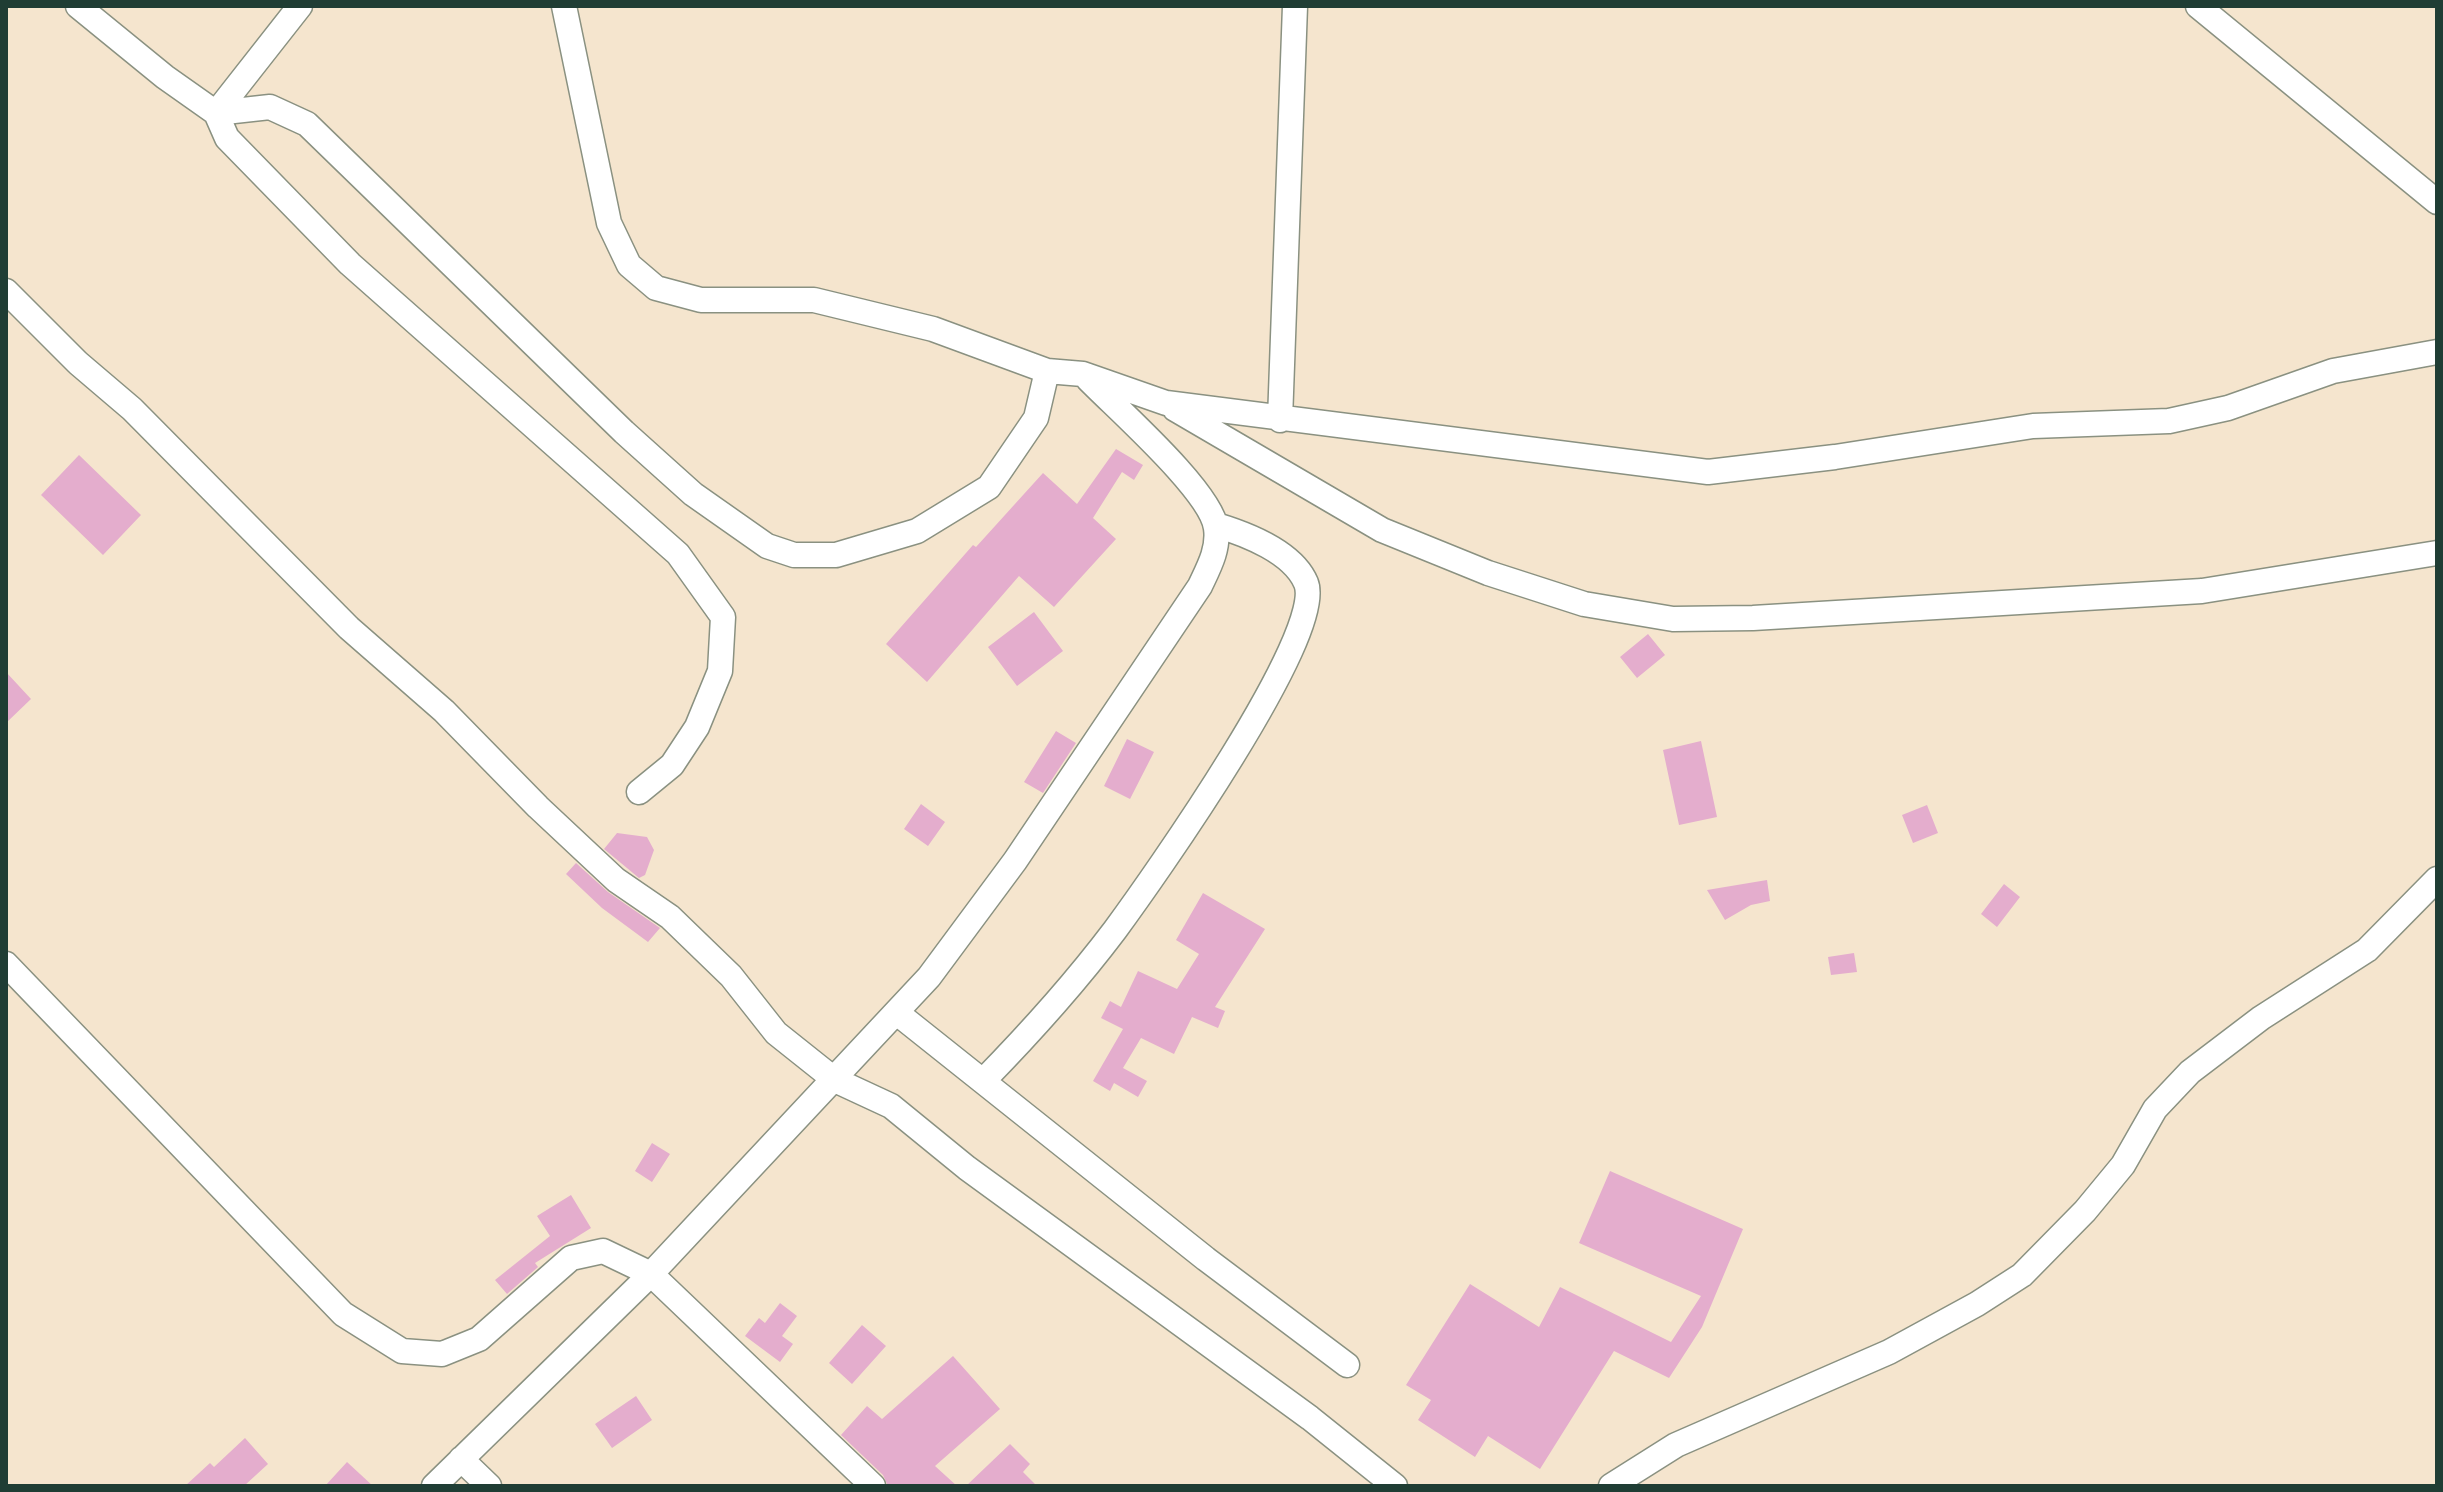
<!DOCTYPE html>
<style>
body{margin:0}
#map{position:relative;width:2443px;height:1492px;overflow:hidden;background:#f5e5ce;font-family:Mali,sans-serif}
canvas{display:block}
.frame{position:absolute;inset:0;border:8px solid #1f3d34;pointer-events:none}
</style>
<div id="map">
<canvas width="2443" height="1492"></canvas>
<div class="frame"></div>
</div>
<script>
const c = document.querySelector('canvas').getContext('2d');
c.lineJoin = 'round';
function paint(path, color) { c.fillStyle = color; c.fill(path, 'evenodd'); }
function strokePath(path, color, width, dash) { c.strokeStyle = color; c.lineWidth = width; c.lineCap = dash ? 'butt' : 'round'; c.setLineDash(dash || []); c.stroke(path); }
paint(new Path2D(`
 M 1116,449 L 1143,465 L 1134,480 L 1122,472 L 1093,518 L 1116,539 L 1054,607 L 1019,576 L 927,682 L 886,644 L 973,545 L 976,547 L 1043,473 L 1077,504 Z
 M 79,455 L 141,515 L 103,555 L 41,495 Z
 M 1034,612 L 1063,651 L 1017,686 L 988,647 Z
 M 1648,634 L 1665,655 L 1637,678 L 1620,657 Z
 M 6,672 L 31,699 L 6,723 Z
 M 1056,731 L 1076,743 L 1043,793 L 1024,782 Z
 M 1127,739 L 1154,752 L 1130,799 L 1104,786 Z
 M 1701,741 L 1717,817 L 1679,825 L 1663,750 Z
 M 921,804 L 945,822 L 928,846 L 904,829 Z
 M 1927,805 L 1938,833 L 1913,843 L 1902,815 Z
 M 617,833 L 647,837 L 654,850 L 645,875 L 639,878 L 604,849 Z
 M 576,863 L 608,892 L 660,928 L 648,942 L 602,908 L 566,874 Z
 M 1767,880 L 1770,901 L 1751,905 L 1725,920 L 1707,890 Z
 M 2004,884 L 2020,897 L 1997,927 L 1981,914 Z
 M 1203,893 L 1265,929 L 1215,1007 L 1225,1011 L 1218,1028 L 1192,1017 L 1174,1054 L 1141,1038 L 1123,1068 L 1147,1081 L 1138,1097 L 1114,1083 L 1110,1091 L 1093,1081 L 1123,1029 L 1101,1018 L 1110,1001 L 1121,1007 L 1138,971 L 1177,989 L 1199,954 L 1176,940 Z
 M 1854,953 L 1857,972 L 1831,975 L 1828,957 Z
 M 652,1143 L 670,1154 L 652,1182 L 635,1171 Z
 M 1610,1171 L 1743,1229 L 1702,1327 L 1669,1378 L 1614,1351 L 1540,1469 L 1488,1436 L 1475,1457 L 1418,1420 L 1431,1400 L 1406,1385 L 1470,1284 L 1539,1327 L 1560,1287 L 1671,1342 L 1701,1296 L 1579,1243 Z
 M 571,1195 L 591,1228 L 535,1263 L 538,1267 L 507,1294 L 495,1280 L 550,1236 L 537,1216 Z
 M 780,1303 L 797,1316 L 782,1336 L 793,1344 L 780,1362 L 745,1336 L 759,1318 L 765,1323 Z
 M 862,1325 L 886,1346 L 852,1384 L 829,1363 Z
 M 953,1356 L 1000,1409 L 935,1466 L 957,1486 L 888,1486 L 883,1475 L 841,1435 L 867,1406 L 882,1419 Z
 M 636,1396 L 652,1420 L 612,1448 L 595,1424 Z
 M 245,1438 L 268,1464 L 244,1486 L 185,1486 L 210,1463 L 214,1467 Z
 M 1010,1444 L 1030,1464 L 1023,1472 L 1037,1486 L 966,1486 Z
 M 347,1462 L 373,1486 L 325,1486 Z`), '#e4adcd');
const minor = new Path2D(`
 M 78,6 L 165,77 L 216,113 L 270,107 L 307,124 L 624,432 L 693,494 L 767,546 L 794,555 L 836,555 L 917,531 L 989,487 L 1036,418 L 1047,371
 M 300,6 L 216,113 L 227,138 L 350,264 L 678,554 L 723,617 L 720,671 L 697,727 L 672,765 L 639,792
 M 564,6 L 609,223 L 629,265 L 656,288 L 701,300 L 814,300 L 933,329 L 1047,371 L 1083,374 L 1166,403 L 1708,472 L 1835,457 L 2033,426 L 2169,421 L 2228,408 L 2333,371 L 2437,352
 M 2198,6 L 2437,202
 M 6,291 L 78,363 L 132,409 L 349,628 L 444,711 L 538,807 L 616,880 L 670,917 L 731,976 L 776,1033 L 835,1080 L 891,1106 L 967,1168 L 1310,1418 L 1395,1486
 M 1175,409 L 1382,530 L 1488,573 L 1584,604 L 1673,619 L 1753,618 L 2202,591 L 2437,553
 M 1280,420 L 1295,6
 M 6,964 L 343,1314 L 402,1351 L 442,1354 L 479,1339 L 571,1258 L 603,1251 L 651,1274 L 873,1486
 M 897,1013 L 1206,1259 L 1347,1365
 M 983,1081 C 1029,1034 1075,983 1115,930 C 1151,881 1327,633 1306,583 C 1293,552 1246,534 1216,525
 M 461,1459 L 489,1486
 M 434,1486 L 651,1274 L 929,977 L 1015,861 L 1200,586 C 1209,567 1219,549 1216,528 C 1211,491 1116,408 1088,379
 M 1611,1486 L 1676,1445 L 1889,1352 L 1977,1304 L 2022,1275 L 2085,1211 L 2123,1165 L 2155,1109 L 2190,1072 L 2261,1018 L 2367,950 L 2437,879`);
strokePath(minor, '#8a9181', 27);
strokePath(minor, '#fff', 24);
</script>
